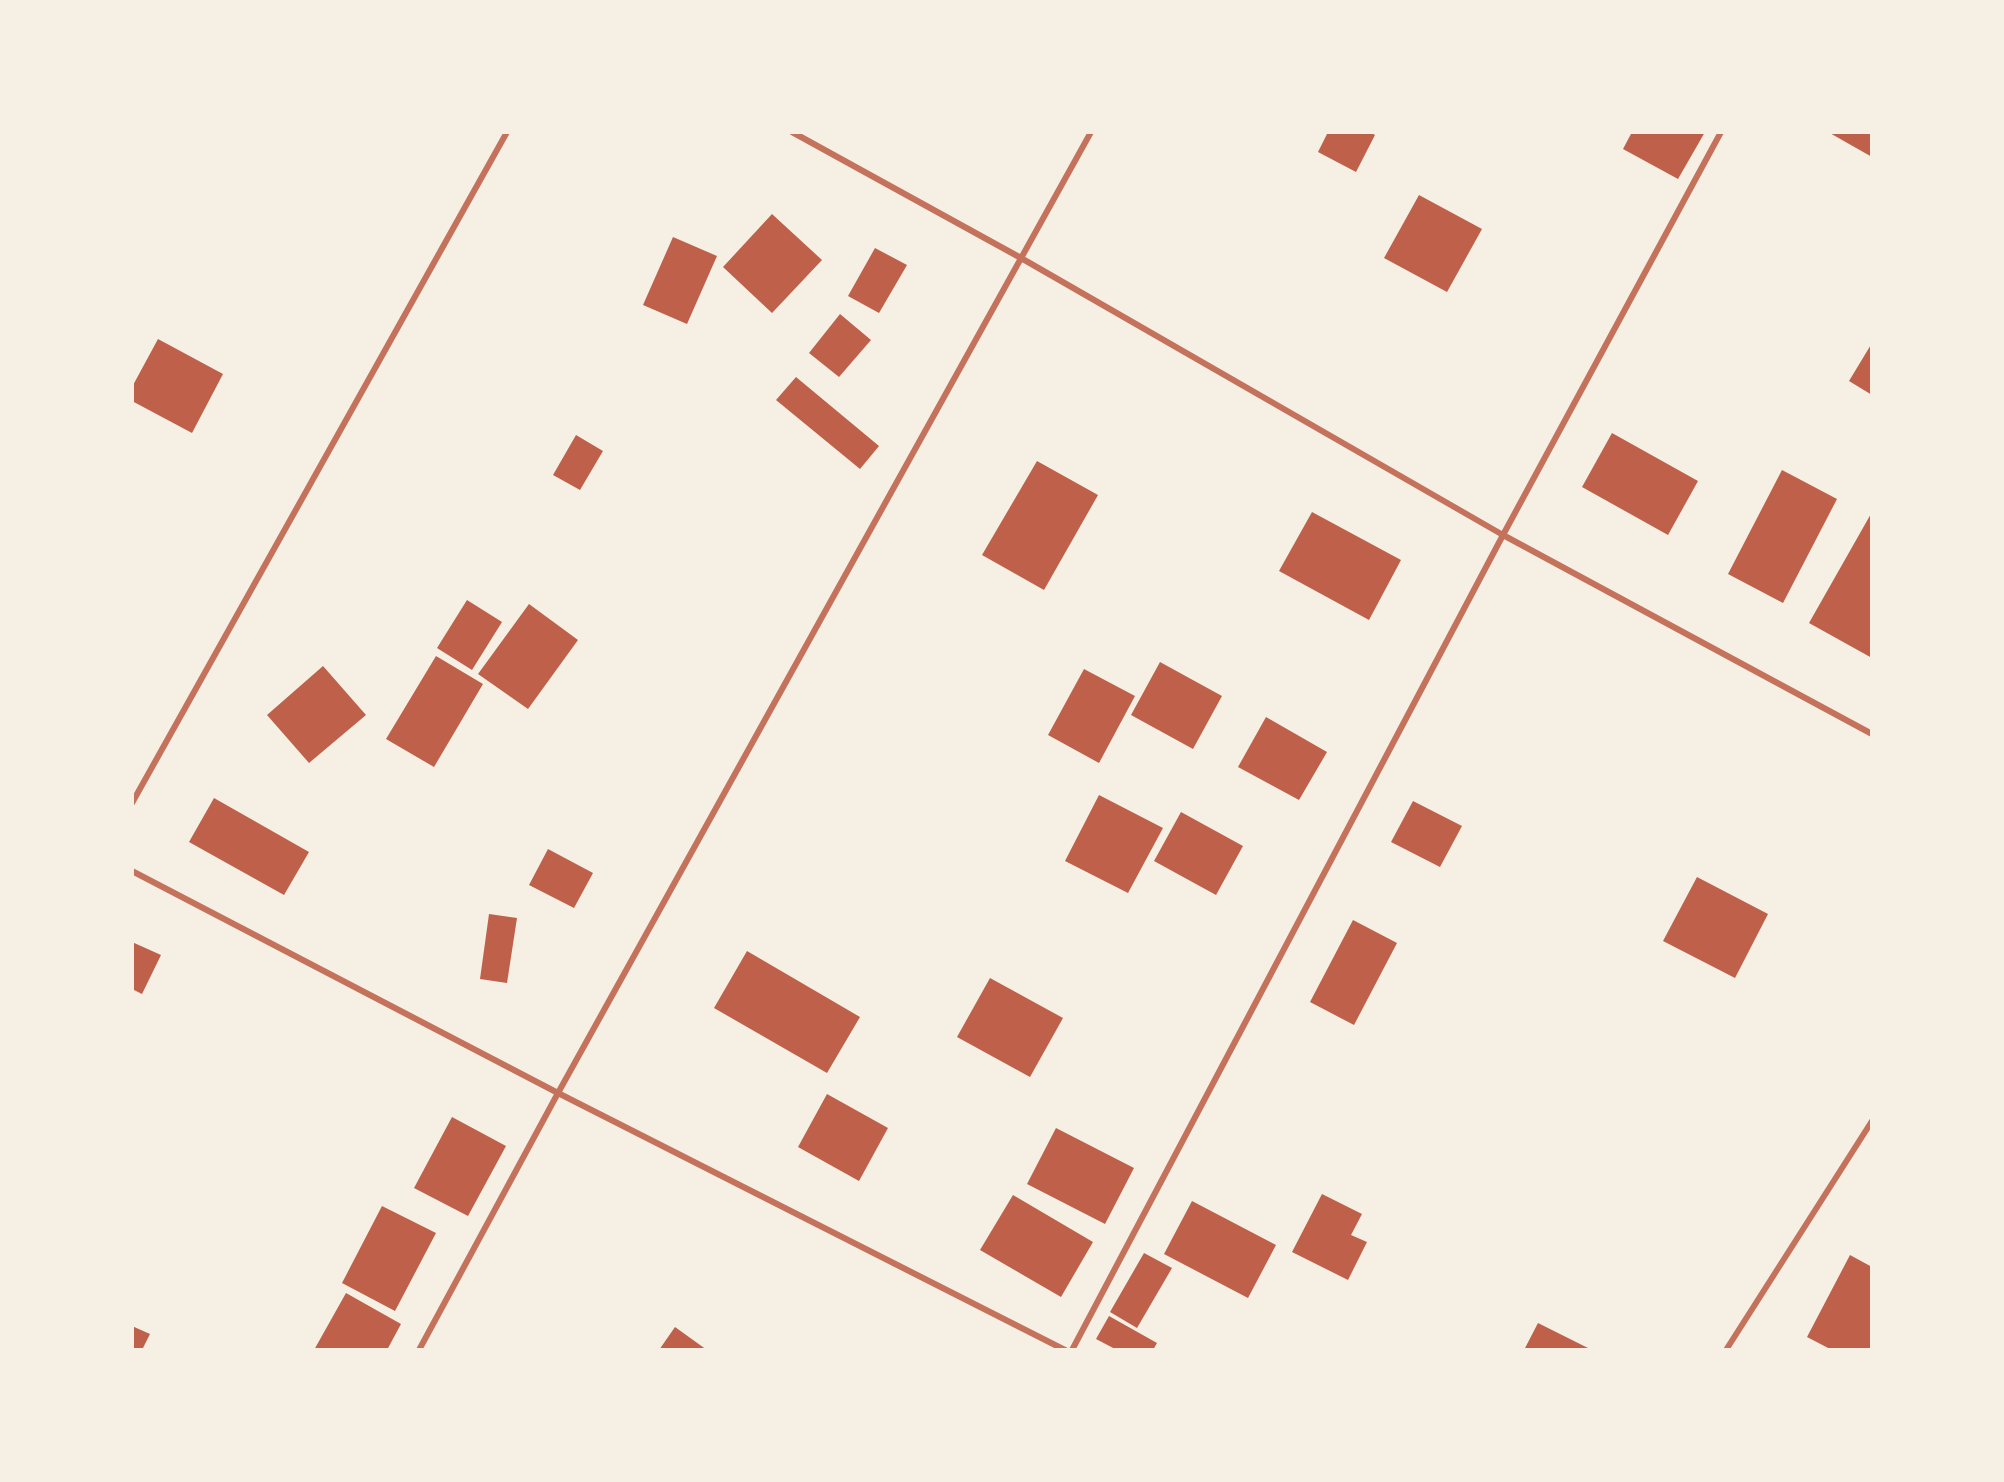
<!DOCTYPE html>
<style>
body{margin:0}
#map{position:relative;width:2004px;height:1482px;overflow:hidden;background:#f6efe4;font-family:"Sofia Sans Condensed",sans-serif}
canvas{display:block}
.frame{position:absolute;inset:0;border:134px solid #f6efe4;pointer-events:none}
</style>
<div id="map">
<canvas width="2004" height="1482"></canvas>
<div class="frame"></div>
</div>
<script>
const c = document.querySelector('canvas').getContext('2d');
c.lineJoin = 'round';
function paint(path, color) { c.fillStyle = color; c.fill(path, 'evenodd'); }
function strokePath(path, color, width, dash) { c.strokeStyle = color; c.lineWidth = width; c.lineCap = dash ? 'butt' : 'round'; c.setLineDash(dash || []); c.stroke(path); }
paint(new Path2D(`
 M 1328,132 L 1370,132 L 1375,135 L 1356,172 L 1318,152 Z
 M 1632,132 L 1705,132 L 1678,179 L 1623,149 Z
 M 1828,132 L 1872,132 L 1872,157 Z
 M 1419,195 L 1482,229 L 1447,292 L 1384,258 Z
 M 772,214 L 822,260 L 772,313 L 723,267 Z
 M 673,237 L 717,256 L 687,324 L 643,305 Z
 M 875,248 L 907,265 L 879,313 L 848,296 Z
 M 840,314 L 871,340 L 839,377 L 809,353 Z
 M 158,339 L 223,374 L 192,433 L 132,401 L 132,387 Z
 M 1872,343 L 1872,395 L 1849,381 Z
 M 796,377 L 879,446 L 860,469 L 776,400 Z
 M 1612,433 L 1698,481 L 1668,535 L 1582,487 Z
 M 576,435 L 603,451 L 580,490 L 553,475 Z
 M 1037,461 L 1098,495 L 1044,590 L 982,555 Z
 M 1782,470 L 1837,499 L 1783,603 L 1728,574 Z
 M 1312,512 L 1401,560 L 1369,620 L 1279,571 Z
 M 1872,512 L 1872,658 L 1809,623 Z
 M 467,600 L 502,622 L 472,670 L 437,648 Z
 M 529,604 L 578,640 L 528,709 L 478,674 Z
 M 436,656 L 483,684 L 434,767 L 386,739 Z
 M 1160,662 L 1222,696 L 1193,749 L 1131,715 Z
 M 323,666 L 366,715 L 309,763 L 267,715 Z
 M 1084,669 L 1135,696 L 1099,763 L 1048,735 Z
 M 1266,717 L 1327,752 L 1299,800 L 1238,767 Z
 M 1099,795 L 1163,828 L 1128,893 L 1065,861 Z
 M 214,798 L 309,852 L 284,895 L 189,842 Z
 M 1413,801 L 1462,826 L 1440,867 L 1391,842 Z
 M 1181,812 L 1243,846 L 1216,895 L 1154,861 Z
 M 548,849 L 593,873 L 574,908 L 529,885 Z
 M 1697,877 L 1768,914 L 1735,978 L 1663,941 Z
 M 489,914 L 517,918 L 507,983 L 480,979 Z
 M 1353,920 L 1397,943 L 1354,1025 L 1310,1002 Z
 M 132,942 L 161,955 L 142,994 L 132,989 Z
 M 747,951 L 860,1017 L 827,1073 L 714,1008 Z
 M 990,978 L 1063,1018 L 1030,1077 L 957,1037 Z
 M 827,1094 L 888,1128 L 859,1181 L 798,1147 Z
 M 452,1117 L 506,1146 L 468,1216 L 414,1188 Z
 M 1056,1128 L 1134,1168 L 1105,1224 L 1027,1184 Z
 M 1322,1194 L 1362,1214 L 1351,1235 L 1367,1242 L 1348,1280 L 1292,1252 Z
 M 1013,1195 L 1093,1242 L 1061,1297 L 980,1250 Z
 M 1192,1201 L 1276,1245 L 1248,1298 L 1164,1254 Z
 M 382,1206 L 436,1233 L 395,1311 L 342,1283 Z
 M 1144,1253 L 1172,1268 L 1137,1328 L 1110,1312 Z
 M 1850,1255 L 1872,1267 L 1872,1350 L 1832,1350 L 1807,1337 Z
 M 346,1293 L 401,1324 L 387,1350 L 314,1350 Z
 M 1109,1316 L 1157,1343 L 1153,1350 L 1117,1350 L 1096,1339 Z
 M 1538,1323 L 1592,1350 L 1524,1350 Z
 M 132,1326 L 150,1334 L 142,1350 L 132,1350 Z
 M 675,1327 L 707,1350 L 659,1350 Z`), '#bf614a');
strokePath(new Path2D(`
 M 792,132 L 1021,258 L 1503,535 L 1872,734
 M 132,803 L 507,132
 M 132,871 L 558,1093 L 1065,1350
 M 419,1350 L 558,1093 L 1091,132
 M 1072,1350 L 1503,535 L 1721,132
 M 1726,1350 L 1872,1121`), '#c5725c', 6);
</script>
